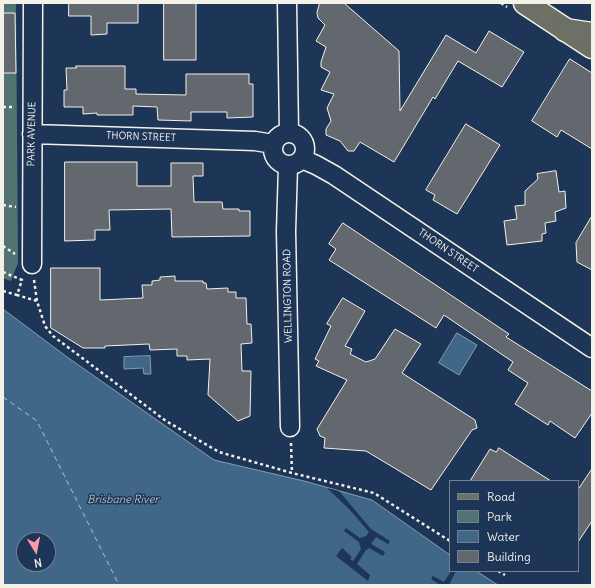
<!DOCTYPE html>
<style>
body{margin:0}
#map{position:relative;width:595px;height:588px;overflow:hidden;background:#1d3557;font-family:Delius,sans-serif}
canvas{display:block}
.frame{position:absolute;inset:0;border:4px solid #f4f1e8;pointer-events:none}
.legend{position:absolute;left:449px;top:480px;width:130px;height:92px;box-sizing:border-box;background:#1d3557;border:1px solid #738091;margin:0;padding:5px 7px;list-style:none;font-size:12px;color:#f4f1e8}
.legend li{display:flex;align-items:center;gap:8px;height:20px}
.legend b{width:20px;border:1px solid #738091}
.north{position:absolute;left:16px;top:532px;width:40px;height:40px;box-sizing:border-box;background:#1d3557;border:1px solid #738091;border-radius:50%;rotate:170deg;font-size:11px;font-weight:700;line-height:16px;text-align:center;color:#f4f1e8}
.north::after{content:'';display:block;margin:auto;width:14px;height:18px;background:#ff9aa2;clip-path:polygon(50% 0,100% 100%,50% 72%,0 100%)}
</style>
<div id="map">
<canvas width="595" height="588"></canvas>
<div class="frame"></div>
<ul class="legend">
<li><b style="height:5px;background:#6c7065"></b>Road</li>
<li><b style="height:11px;background:#517374"></b>Park</li>
<li><b style="height:11px;background:#406787"></b>Water</li>
<li><b style="height:11px;background:#62686d"></b>Building</li>
</ul>
<div class="north">N</div>
</div>
<script>
const c = document.querySelector('canvas').getContext('2d');
c.lineJoin = 'round';
function paint(path, color) { c.fillStyle = color; c.fill(path, 'evenodd'); }
function strokePath(path, color, width, dash) { c.strokeStyle = color; c.lineWidth = width; c.lineCap = dash ? 'butt' : 'round'; c.setLineDash(dash || []); c.stroke(path); }
function write(font, color, halo, rows, align = 'center') {
  c.font = font + ' Delius,sans-serif'; c.lineWidth = 3; c.setLineDash([]); c.textBaseline = 'middle'; c.strokeStyle = halo; c.fillStyle = color; for (const [text, x, y, turn = 0] of rows) {
    c.save(); c.translate(x, y); c.rotate((+turn || 0) * Math.PI / 180); c.textAlign = isNaN(turn) ? turn : align; if (halo) c.strokeText(text, 0, 0); c.fillText(text, 0, 0); c.restore();
  }
}
paint(new Path2D(`
 M 3,3 L 16,3 L 18,263 L 11,281 L 3,278 Z`), '#517374');
const water = new Path2D(`
 M 3,309 L 67,357 L 214,460 L 304,481 L 372,500 L 450,555 L 450,571 L 476,571 L 498,585 L 3,585 ZM 24,540 L 48,540 L 48,564 L 24,564 Z
 M 457,333 L 477,345 L 459,375 L 439,363 Z
 M 150,356 L 151,374 L 144,374 L 143,368 L 124,369 L 124,357 Z`);
paint(water, '#406787');
strokePath(water, '#889eae', 1);
paint(new Path2D(`
 M 327,488 L 339,491 L 371,529 L 390,541 L 388,544 L 376,537 L 371,544 L 385,552 L 383,556 L 369,548 L 366,550 L 357,564 L 370,575 L 368,581 L 336,556 L 342,548 L 352,557 L 350,559 L 353,561 L 361,549 L 359,542 L 344,531 L 346,528 L 360,538 L 366,536 L 369,532 L 349,509 Z
 M 451,571 L 456,571 L 450,583 L 453,585 L 440,585 L 431,579 L 433,576 L 444,582 Z`), '#1d3557');
strokePath(new Path2D(`
 M 3,397 L 37,421 L 119,585`), '#b5c1c6', 1, [5, 4]);
const building = new Path2D(`
 M 69,3 L 138,3 L 138,23 L 107,23 L 107,34 L 91,35 L 91,16 L 69,16 Z
 M 164,3 L 196,3 L 196,60 L 164,60 Z
 M 320,3 L 344,3 L 399,51 L 400,111 L 446,35 L 476,53 L 489,31 L 524,52 L 502,87 L 458,61 L 435,99 L 433,97 L 394,162 L 360,142 L 354,151 L 348,151 L 340,141 L 326,135 L 326,129 L 331,121 L 327,108 L 334,94 L 321,90 L 330,72 L 321,67 L 321,62 L 326,47 L 316,41 L 325,25 L 318,18 L 317,13 Z
 M 3,13 L 15,13 L 16,73 L 3,73 Z
 M 570,59 L 592,73 L 592,149 L 561,130 L 557,137 L 532,121 Z
 M 76,66 L 125,66 L 125,89 L 136,89 L 136,94 L 186,95 L 186,74 L 249,74 L 249,84 L 253,84 L 253,117 L 227,118 L 227,112 L 191,112 L 191,121 L 158,120 L 157,107 L 133,106 L 133,115 L 97,115 L 97,113 L 83,114 L 83,107 L 64,107 L 64,90 L 67,90 L 66,68 L 76,68 Z
 M 466,124 L 500,145 L 457,214 L 433,200 L 435,195 L 426,190 Z
 M 65,162 L 137,162 L 137,186 L 171,186 L 171,163 L 203,163 L 203,176 L 193,176 L 194,202 L 222,202 L 223,209 L 239,209 L 239,211 L 250,211 L 250,236 L 172,237 L 171,209 L 109,210 L 110,230 L 95,230 L 95,240 L 65,241 Z
 M 556,171 L 559,192 L 565,191 L 566,208 L 555,212 L 556,221 L 545,223 L 546,233 L 542,234 L 542,241 L 507,245 L 504,221 L 517,219 L 515,206 L 525,205 L 525,191 L 538,179 L 537,174 Z
 M 592,216 L 592,270 L 577,262 L 576,243 Z
 M 343,223 L 509,334 L 506,337 L 592,391 L 592,413 L 575,438 L 550,421 L 548,425 L 515,404 L 528,383 L 508,370 L 513,362 L 444,315 L 436,328 L 329,260 L 336,249 L 329,244 Z
 M 51,268 L 100,268 L 100,300 L 143,298 L 142,285 L 152,285 L 152,281 L 160,280 L 160,277 L 175,276 L 175,281 L 203,281 L 203,283 L 206,283 L 207,289 L 228,288 L 228,292 L 236,292 L 236,298 L 246,298 L 247,324 L 251,324 L 252,343 L 241,344 L 242,371 L 251,371 L 250,416 L 238,421 L 208,395 L 210,359 L 187,360 L 187,356 L 177,356 L 177,349 L 150,350 L 149,344 L 105,346 L 105,348 L 83,348 L 51,328 Z
 M 343,298 L 365,311 L 345,346 L 352,349 L 350,354 L 366,362 L 375,359 L 395,329 L 421,344 L 402,373 L 475,420 L 477,428 L 472,430 L 431,490 L 366,451 L 324,448 L 325,438 L 320,436 L 317,429 L 347,380 L 316,366 L 319,361 L 315,359 L 331,326 L 327,324 Z
 M 499,448 L 551,481 L 470,481 L 490,449 L 496,452 Z
 M 592,469 L 592,521 L 578,542 L 578,490 Z`);
paint(building, '#62686d');
strokePath(building, '#f4f1e8', 1);
const minor = new Path2D(`
 M 287,3 L 289,133
 M273 149a16 16 0 1 1 32 0a16 16 0 1 1-32 0Z
 M 32,134 L 255,141 L 273,144
 M 302,159 L 316,165 L 334,175 L 592,348
 M 288,166 L 286,231 L 290,427
 M 32,264 L 33,3`);
const major = new Path2D(`
 M 525,3 L 592,47`);
const highway = new Path2D(`
 M 565,30 L 592,34`);
strokePath(minor, '#f4f1e8', 21);
strokePath(major, '#f4f1e8', 25);
strokePath(highway, '#f4f1e8', 25);
strokePath(new Path2D(`
 M 501,3 L 507,7
 M 3,107 L 15,107
 M 3,205 L 16,207
 M 3,246 L 15,254
 M 3,272 L 22,280 L 17,295 L 37,301 L 45,326 L 53,336 L 166,421 L 219,452 L 292,473 L 374,493 L 450,541
 M 34,280 L 37,301
 M 3,291 L 17,295
 M 291,443 L 292,473
 M 498,571 L 505,575`), '#f4f1e8', 2.5, [3, 3]);
strokePath(minor, '#1d3557', 18);
strokePath(major, '#6c7065', 22);
strokePath(highway, '#6c7065', 22);
write('10px', '#f4f1e8', '#1d3557', [
 ["PARK AVENUE",32,134,-89],
 ["THORN STREET",141,137,2],
 ["THORN STREET",448,251,34],
 ["WELLINGTON ROAD",288,296,-91]
]);
write('italic 11px', '#b5c1c6', '#1d3557', [
 ["Brisbane River",123,500]
]);
</script>
